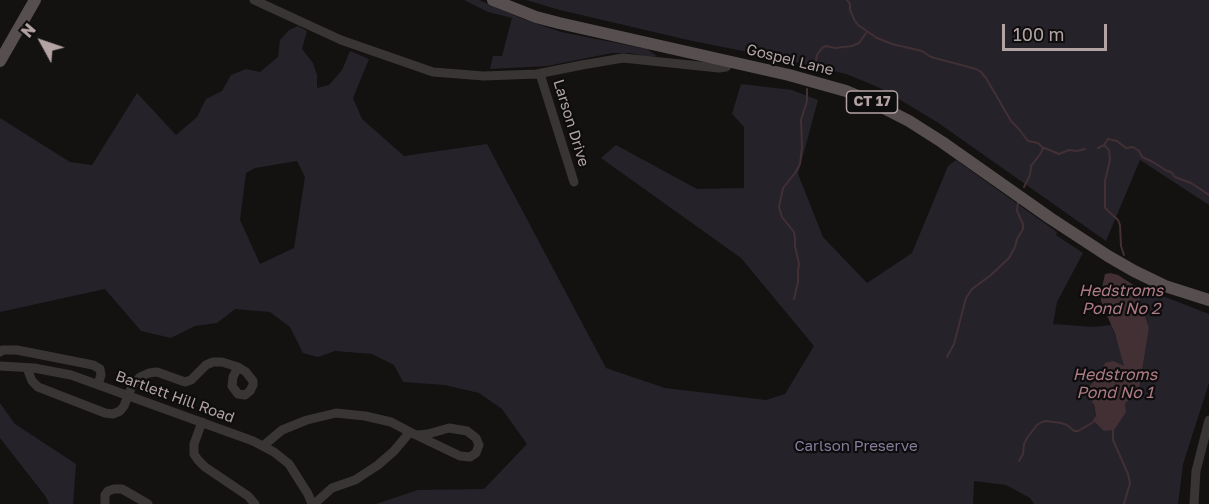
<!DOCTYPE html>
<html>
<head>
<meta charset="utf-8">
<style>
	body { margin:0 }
	#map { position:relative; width:1209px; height:504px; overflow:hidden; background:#131211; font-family:"Golos Text",sans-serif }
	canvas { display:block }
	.north { position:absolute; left:12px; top:12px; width:60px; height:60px; -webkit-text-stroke:4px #0e0d0d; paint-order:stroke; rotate:310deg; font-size:16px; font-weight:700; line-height:24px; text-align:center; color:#b3a3a3 }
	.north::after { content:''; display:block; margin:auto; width:21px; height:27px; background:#b3a3a3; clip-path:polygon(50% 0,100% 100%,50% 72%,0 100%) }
	.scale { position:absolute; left:1002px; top:24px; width:105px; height:27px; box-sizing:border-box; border:3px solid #b3a3a3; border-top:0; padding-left:8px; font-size:18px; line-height:21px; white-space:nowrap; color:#b3a3a3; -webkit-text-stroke:4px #0e0d0d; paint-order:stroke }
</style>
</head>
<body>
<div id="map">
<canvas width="1209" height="504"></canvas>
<div class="north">N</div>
<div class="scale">100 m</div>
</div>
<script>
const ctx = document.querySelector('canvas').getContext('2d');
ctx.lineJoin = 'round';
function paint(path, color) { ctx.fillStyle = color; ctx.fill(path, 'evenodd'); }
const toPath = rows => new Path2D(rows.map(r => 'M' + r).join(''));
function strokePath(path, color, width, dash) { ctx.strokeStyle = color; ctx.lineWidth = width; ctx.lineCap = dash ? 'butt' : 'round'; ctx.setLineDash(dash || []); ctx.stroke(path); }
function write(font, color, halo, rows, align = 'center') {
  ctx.font = font + ' "Golos Text",sans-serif'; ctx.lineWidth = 4.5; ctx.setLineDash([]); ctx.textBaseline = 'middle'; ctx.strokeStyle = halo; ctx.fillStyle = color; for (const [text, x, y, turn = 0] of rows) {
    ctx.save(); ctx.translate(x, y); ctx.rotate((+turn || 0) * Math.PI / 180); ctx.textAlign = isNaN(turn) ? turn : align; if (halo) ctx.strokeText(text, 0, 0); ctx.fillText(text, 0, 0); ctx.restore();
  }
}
const green = toPath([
	[464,0,479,0,523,19,561,32,647,49,657,56,650,57,629,53,612,53,547,66,490,69,493,56,502,56,512,18,488,12],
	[526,0,1209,0,1209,205,1140,160,1106,241,937,122,882,89,861,80,846,74,783,59,688,40,560,10],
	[298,26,307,31,302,49,313,63,317,75,317,88,329,85,342,70,350,51,369,59,353,98,362,119,404,156,487,144,606,368,665,388,766,400,785,394,814,346,741,258,601,158,616,145,697,189,744,188,744,127,732,114,741,84,792,90,818,100,798,174,823,237,867,283,912,253,948,166,956,160,1057,232,1056,235,1083,253,1057,302,1053,324,1094,327,1111,325,1121,351,1125,366,1105,363,1094,381,1089,387,1096,416,1124,403,1132,398,1139,390,1149,328,1137,291,1132,284,1209,314,1209,383,1183,464,1178,504,1034,504,1030,498,1006,485,974,481,973,504,376,504,418,490,484,489,527,444,502,409,479,393,445,385,403,382,394,365,372,354,335,351,318,357,303,353,290,327,270,312,235,309,217,323,195,326,171,338,141,331,105,289,0,312,0,118,70,162,92,165,137,93,176,135,197,117,206,99,222,91,231,75,246,69,260,72,278,57,280,40,289,30],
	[297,161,305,177,294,248,260,264,240,220,246,173,255,168],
	[0,403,15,424,76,464,73,504,49,504,46,497,0,438]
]);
const water = toPath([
	[1110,273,1118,275,1132,284,1137,291,1149,328,1139,390,1132,398,1125,403,1126,412,1114,430,1104,431,1093,420,1096,416,1094,405,1087,395,1089,387,1094,381,1105,363,1113,361,1124,366,1115,334,1101,301,1101,292,1105,274]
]);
const stream = toPath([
	[847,0,850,4,850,10,855,21,858,25,877,38,892,44,922,51,931,57,976,69,981,72,986,78,1011,121,1018,128,1028,141,1038,143,1042,147,1059,154,1069,150,1077,151,1085,149],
	[814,71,817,55,822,48,826,46,835,48,852,46,859,43,866,33],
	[1104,145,1109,150,1110,160,1105,181,1105,208,1118,220,1120,225,1121,246,1124,255],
	[1098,148,1104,145,1108,139,1117,141,1126,148,1133,147,1139,151,1142,157,1153,162,1167,171,1171,172,1175,177,1191,183,1209,195],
	[1024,187,1030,175,1031,166,1041,153,1043,148],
	[794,299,798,282,798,270,799,264,795,246,795,239,794,232,782,217,779,207,783,188,795,173,800,164,802,147,801,120,807,101,807,89],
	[947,357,954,344,966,298,972,289,991,275,1009,258,1015,247,1017,239,1023,229,1023,224,1017,211,1018,202],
	[1113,427,1113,440,1128,474,1130,483,1124,504],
	[1019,461,1023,454,1024,444,1027,438,1037,425,1042,422,1046,421,1061,423,1067,425,1074,431,1078,431,1097,420]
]);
const minor = toPath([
	[254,0,341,40,433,72,484,76,537,74,582,65,623,58,719,68,726,67,731,62],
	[540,74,574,182],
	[0,352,2,350,17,350,93,365,100,369,101,375,98,384],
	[0,366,34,368,71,375,253,441,274,452,289,464,308,494,312,504],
	[27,368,32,381,38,387,105,413,113,414,120,411,124,406,132,386,140,377,149,373,157,372,185,382,191,380,206,365,213,362,222,362,238,367,246,372,253,381,253,385,250,391,245,395,238,394,232,386,233,377,238,367],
	[202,422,194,444,194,454,198,460,205,467,248,496,255,504],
	[263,446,282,430,307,420,336,413,365,416,391,422,410,432,460,456,470,457,476,453,479,445,476,438,467,431,449,428,428,434,417,435],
	[105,504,105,495,108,491,114,489,122,489,148,504],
	[314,504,332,488,355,480,378,465,394,451,410,432],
	[1194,504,1196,471,1209,420]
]);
const major = toPath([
	[493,0,536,17,559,23,789,75,846,91,872,102,909,121,942,142,1050,218,1108,256,1134,271,1165,286,1209,300],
	[0,61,35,0]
]);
const shields = [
	[872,102,51]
];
const shieldNames = [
	["CT 17",872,102]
];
const streetNames = [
	["Gospel Lane",790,60,14],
	["Larson Drive",571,123,73],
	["Bartlett Hill Road",175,397,20]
];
const parkNames = [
	["Carlson Preserve",856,446]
];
const waterNames = [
	["Hedstroms",1121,291],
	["Pond No 2",1121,309],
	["Hedstroms",1115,375],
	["Pond No 1",1115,393]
];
paint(green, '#25222a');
paint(water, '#423035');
strokePath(stream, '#423035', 2);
strokePath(minor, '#3a3535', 9);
strokePath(major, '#574f4f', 12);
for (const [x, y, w] of shields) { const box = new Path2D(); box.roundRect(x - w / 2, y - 11, w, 22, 4.5); ctx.fillStyle = '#0e0d0d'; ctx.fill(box); strokePath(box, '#b3a3a3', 1.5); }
write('bold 14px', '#b3a3a3', null, shieldNames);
write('15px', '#b3a3a3', '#0e0d0d', streetNames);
write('15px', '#877b9e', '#0e0d0d', parkNames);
write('italic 16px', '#ae7b86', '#0e0d0d', waterNames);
</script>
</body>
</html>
